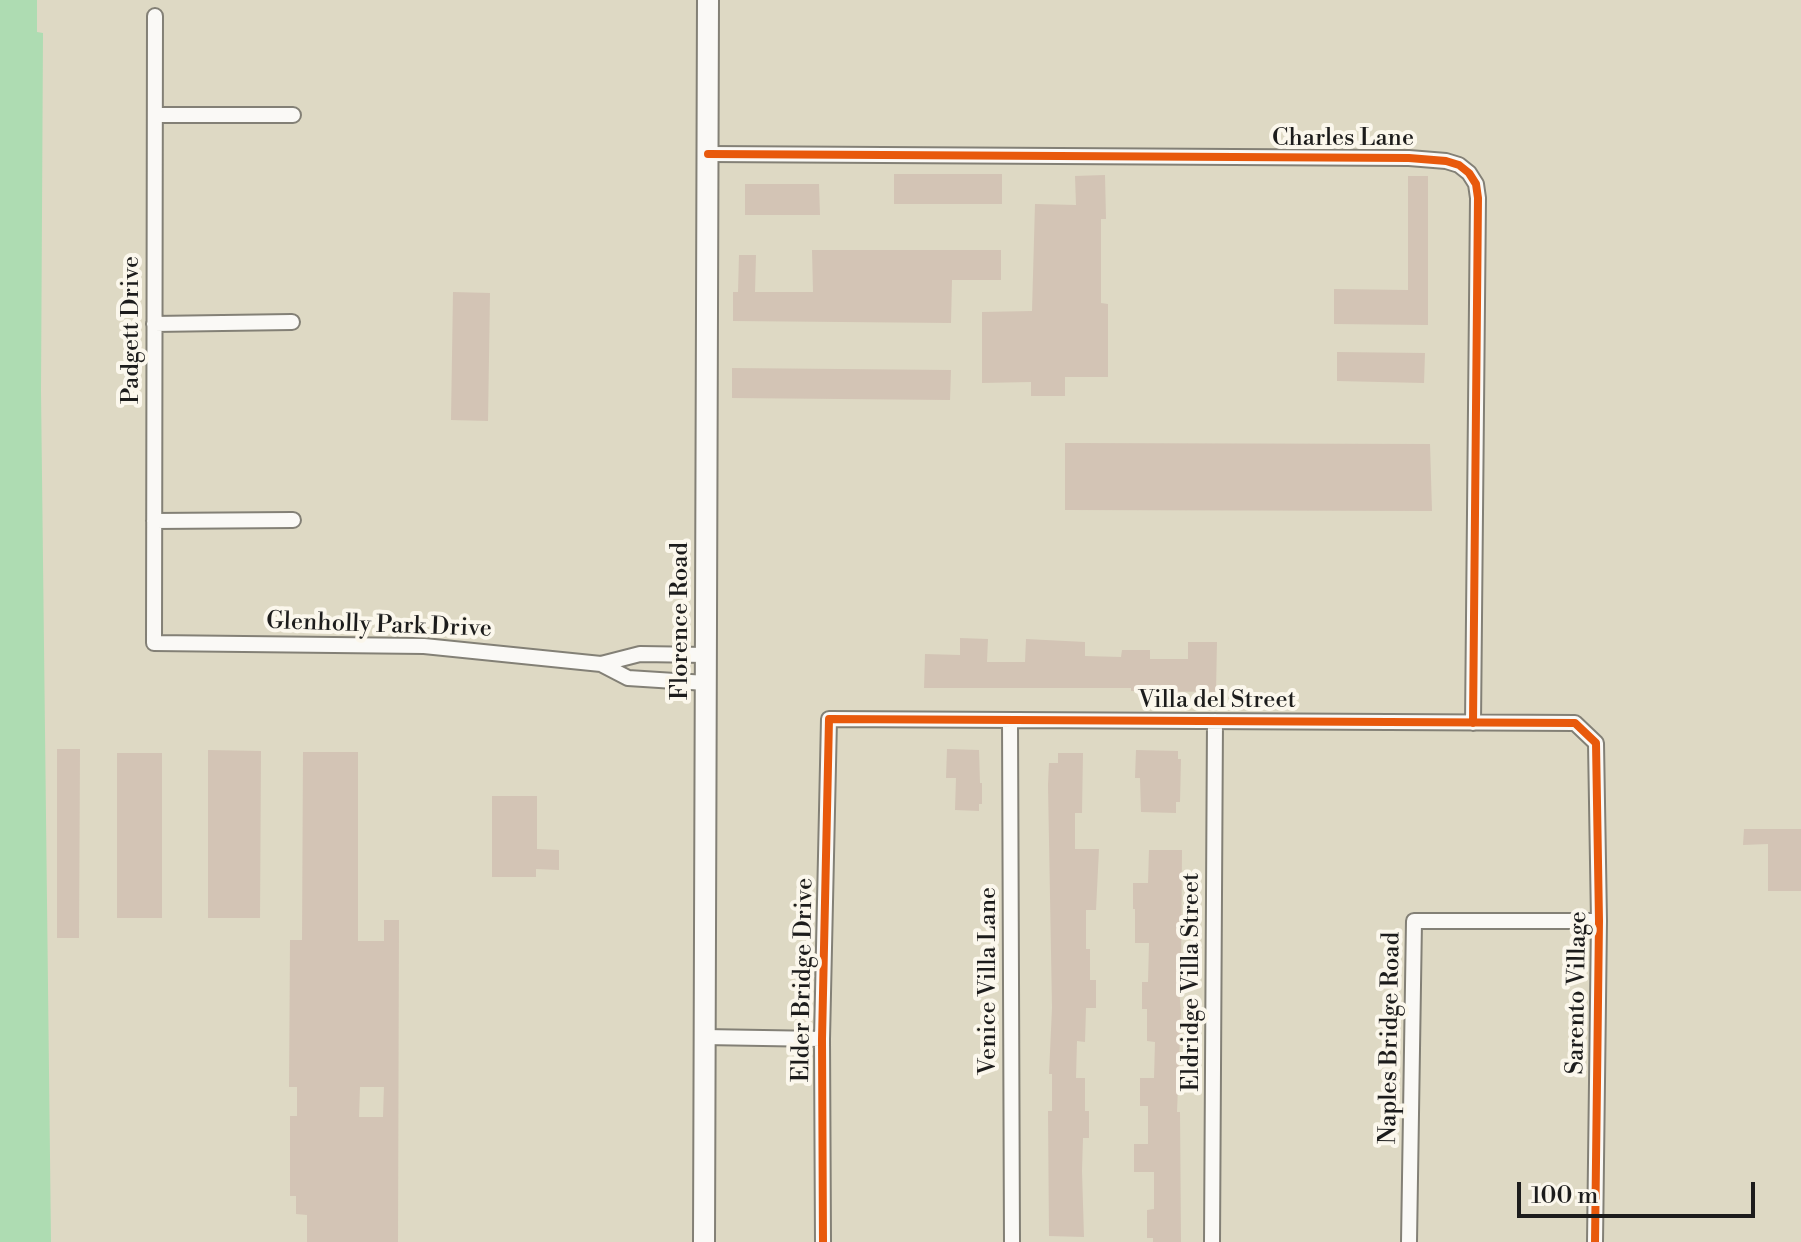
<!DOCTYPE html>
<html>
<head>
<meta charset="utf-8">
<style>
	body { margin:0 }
	#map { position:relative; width:1801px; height:1242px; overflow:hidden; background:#ded9c4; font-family:"Libre Bodoni",serif }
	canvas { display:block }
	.scale { position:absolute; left:1517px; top:1182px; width:238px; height:36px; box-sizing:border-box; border:4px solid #1c1c1c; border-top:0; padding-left:10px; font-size:24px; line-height:28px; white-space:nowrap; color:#1c1c1c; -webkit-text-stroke:6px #fbf7ec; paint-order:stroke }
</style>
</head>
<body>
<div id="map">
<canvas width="1801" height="1242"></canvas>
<div class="scale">100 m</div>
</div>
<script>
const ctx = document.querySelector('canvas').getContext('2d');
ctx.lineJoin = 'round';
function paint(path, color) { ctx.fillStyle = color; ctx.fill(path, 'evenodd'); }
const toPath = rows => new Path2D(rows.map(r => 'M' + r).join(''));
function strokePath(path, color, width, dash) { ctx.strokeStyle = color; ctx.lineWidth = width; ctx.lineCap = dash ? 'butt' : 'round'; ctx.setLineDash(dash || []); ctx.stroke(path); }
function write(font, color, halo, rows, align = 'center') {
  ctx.font = font + ' "Libre Bodoni",serif'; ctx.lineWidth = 8; ctx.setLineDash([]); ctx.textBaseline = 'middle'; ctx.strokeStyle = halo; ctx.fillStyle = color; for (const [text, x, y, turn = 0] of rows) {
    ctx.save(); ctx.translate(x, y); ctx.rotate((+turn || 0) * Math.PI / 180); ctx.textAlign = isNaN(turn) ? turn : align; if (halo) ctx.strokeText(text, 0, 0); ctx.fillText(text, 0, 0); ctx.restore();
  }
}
const green = toPath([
	[0,0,37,0,37,32,43,33,41,391,51,1242,0,1242]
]);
const building = toPath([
	[894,174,1002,174,1002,204,894,204],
	[1105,175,1106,219,1101,219,1101,303,1108,304,1108,377,1065,377,1065,396,1031,396,1031,382,982,383,982,312,1032,311,1035,204,1076,205,1075,176],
	[1408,176,1428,176,1428,325,1334,324,1334,289,1408,290],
	[745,184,819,184,820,215,745,215],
	[812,250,1001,250,1001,280,952,280,951,323,733,321,733,292,738,292,739,255,756,255,755,292,813,292],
	[453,292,490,293,488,421,451,420],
	[1337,352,1425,353,1424,383,1337,381],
	[732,368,951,370,950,400,732,398],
	[1065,443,1430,444,1432,511,1065,510],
	[960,638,988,639,987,662,1025,662,1026,639,1085,642,1085,656,1121,657,1122,650,1150,650,1150,659,1188,659,1188,642,1217,642,1216,692,1131,691,1131,688,924,688,925,654,960,655],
	[57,749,80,749,79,938,57,938],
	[947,749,979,750,980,783,982,783,982,804,979,804,979,811,955,810,956,778,946,778],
	[208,750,261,751,260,918,208,918],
	[1136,750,1178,751,1178,759,1181,759,1180,802,1176,802,1176,813,1141,812,1140,778,1135,778],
	[303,752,358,752,358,941,384,941,384,920,399,920,398,1242,307,1242,307,1215,296,1214,296,1196,290,1196,290,1116,297,1116,297,1087,289,1087,290,940,302,940],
	[360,1087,384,1087,383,1117,359,1117],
	[117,753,162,753,162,918,117,918],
	[1058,753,1083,753,1082,813,1075,813,1075,849,1099,849,1096,910,1086,910,1086,949,1090,949,1090,980,1096,980,1096,1008,1086,1008,1085,1042,1077,1041,1076,1078,1085,1078,1085,1111,1089,1111,1089,1138,1083,1138,1082,1171,1084,1237,1049,1236,1048,1111,1052,1111,1052,1074,1049,1074,1052,1008,1048,785,1049,763,1058,763],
	[492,796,537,796,537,849,559,850,559,870,536,869,536,877,492,877],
	[1744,829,1801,829,1801,891,1768,891,1768,844,1743,845],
	[1149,850,1182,850,1181,976,1178,976,1181,1013,1177,1112,1180,1112,1181,1242,1153,1242,1153,1238,1147,1238,1147,1210,1154,1209,1154,1172,1134,1172,1134,1144,1148,1144,1148,1106,1140,1106,1140,1078,1154,1078,1155,1042,1147,1041,1147,1009,1142,1009,1142,982,1148,982,1149,943,1135,943,1135,909,1133,909,1133,883,1148,883]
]);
const street = toPath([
	[155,16,154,643,424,646,601,664,640,654,706,655],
	[155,115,293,115],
	[708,154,1409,158,1446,161,1459,165,1469,173,1476,184,1478,198,1473,723],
	[154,324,292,322],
	[154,521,293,520],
	[601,664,628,678,706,683],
	[1010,720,1012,1242],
	[704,1037,822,1039],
	[823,1242,822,1039,829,719,1575,723,1596,743,1599,921,1595,1242],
	[1212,1242,1215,721],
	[1409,1242,1414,921,1599,921]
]);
const secondary = toPath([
	[704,1242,708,0]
]);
const cycleway = toPath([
	[708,154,1409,158,1446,161,1459,165,1469,173,1476,184,1478,198,1473,723],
	[823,1242,822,1039,829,719,1575,723,1596,743,1599,921,1595,1242]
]);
const streetNames = [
	["Charles Lane",1343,139],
	["Padgett Drive",132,330,-90],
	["Florence Road",681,621,-90],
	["Glenholly Park Drive",379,626,2],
	["Villa del Street",1217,701],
	["Elder Bridge Drive",804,980,-89],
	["Venice Villa Lane",989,981,-90],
	["Eldridge Villa Street",1192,982,-90],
	["Sarento Village",1578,993,-89],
	["Naples Bridge Road",1391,1038,-89]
];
paint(green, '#aedcb2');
paint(building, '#d3c4b5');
strokePath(street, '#838076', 18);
strokePath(secondary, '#838076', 24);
strokePath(street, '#faf9f6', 14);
strokePath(secondary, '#faf9f6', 20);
strokePath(cycleway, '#e8590c', 8);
write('24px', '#1c1c1c', '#fbf7ec', streetNames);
</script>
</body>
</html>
